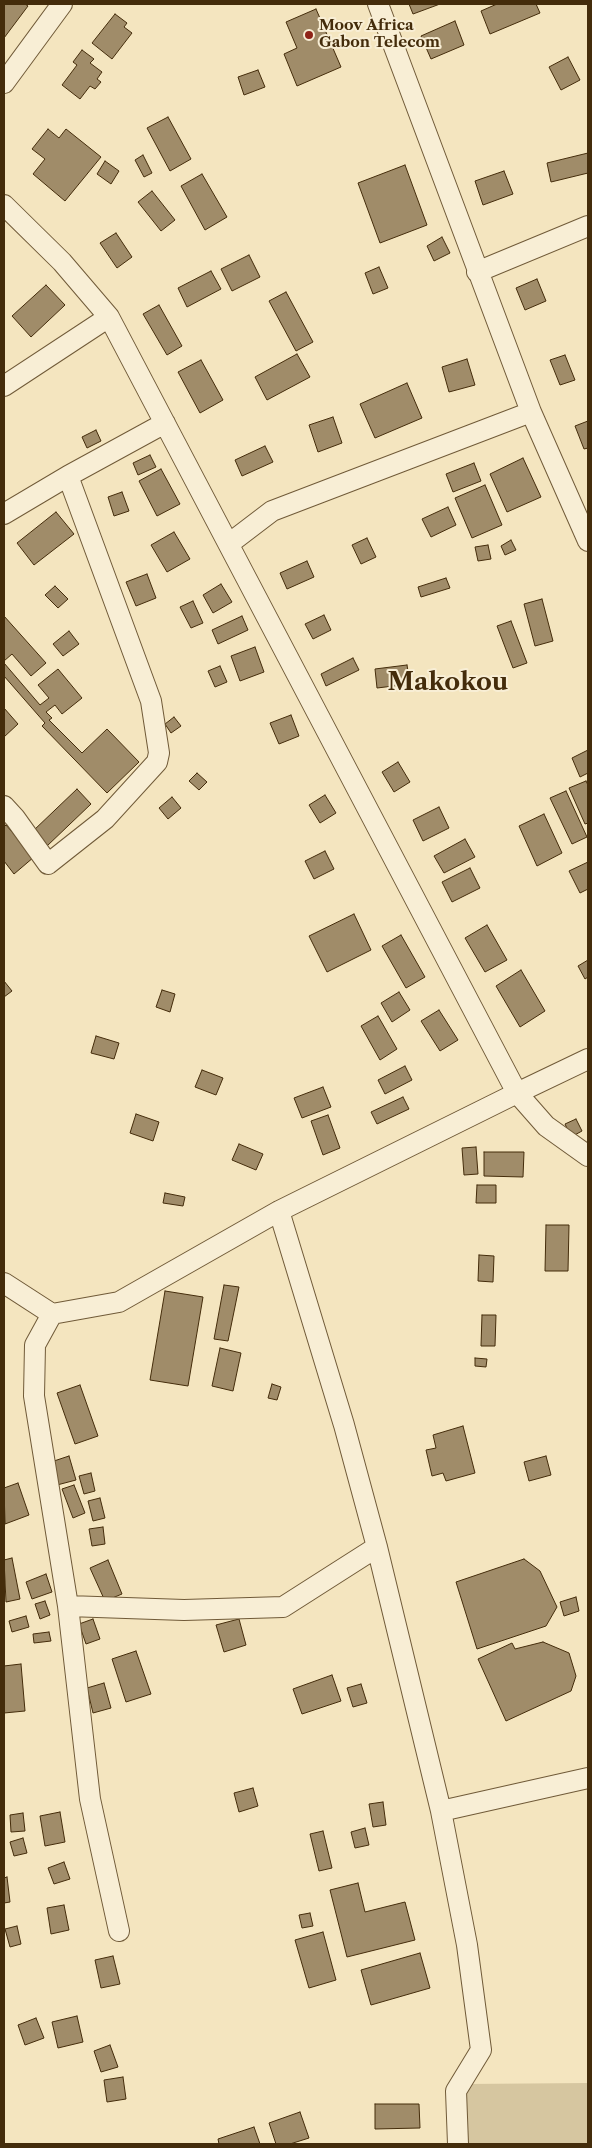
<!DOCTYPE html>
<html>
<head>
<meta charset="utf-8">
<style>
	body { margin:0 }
	#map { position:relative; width:592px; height:2148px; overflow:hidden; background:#f4e5bf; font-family:"Libre Caslon Text",serif }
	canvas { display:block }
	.frame { position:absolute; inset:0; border:5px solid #442c0b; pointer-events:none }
</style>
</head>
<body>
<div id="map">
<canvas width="592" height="2148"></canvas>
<div class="frame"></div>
</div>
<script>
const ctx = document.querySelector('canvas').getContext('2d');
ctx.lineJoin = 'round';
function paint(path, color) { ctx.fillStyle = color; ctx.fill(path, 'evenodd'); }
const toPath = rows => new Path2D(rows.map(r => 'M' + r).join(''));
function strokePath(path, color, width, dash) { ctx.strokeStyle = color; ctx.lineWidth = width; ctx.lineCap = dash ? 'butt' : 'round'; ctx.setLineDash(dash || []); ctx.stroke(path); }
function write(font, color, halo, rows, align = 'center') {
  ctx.font = font + ' "Libre Caslon Text",serif'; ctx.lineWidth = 4; ctx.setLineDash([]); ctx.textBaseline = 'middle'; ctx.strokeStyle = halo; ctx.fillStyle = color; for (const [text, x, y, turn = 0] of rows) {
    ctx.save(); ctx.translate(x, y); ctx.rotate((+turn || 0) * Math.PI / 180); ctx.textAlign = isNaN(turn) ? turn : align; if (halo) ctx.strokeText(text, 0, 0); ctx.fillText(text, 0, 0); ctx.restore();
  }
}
const green = toPath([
	[588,2083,588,2144,468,2144,466,2084]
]);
const building = toPath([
	[4,4,25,4,28,6,4,38,4,4],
	[409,4,440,4,413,14,409,4],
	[497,4,536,4,540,13,490,34,481,11,497,4],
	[316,9,341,67,297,86,284,54,297,48,286,22,316,9],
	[115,14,127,23,124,27,132,33,112,59,92,43,115,14],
	[455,21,464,45,431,59,421,36,455,21],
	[82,50,94,59,90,63,102,72,97,79,101,82,95,89,90,86,80,99,62,85,77,65,73,62,82,50],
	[568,57,580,80,561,90,549,67,568,57],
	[258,70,265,87,244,95,238,77,258,70],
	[168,117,191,159,170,171,147,128,168,117],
	[48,129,59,138,66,129,101,157,65,201,33,174,45,159,32,149,48,129],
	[588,153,588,173,551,182,547,163,588,153],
	[143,155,152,173,144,177,135,160,143,155],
	[105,161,119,171,111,184,97,174,105,161],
	[405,165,427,225,380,243,358,183,405,165],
	[504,171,513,194,483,205,475,181,504,171],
	[202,174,227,217,205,230,181,186,202,174],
	[152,191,175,220,161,231,138,202,152,191],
	[116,233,132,257,117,268,100,243,116,233],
	[442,237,450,253,434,261,427,246,442,237],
	[249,255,260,277,232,291,221,269,249,255],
	[379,267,388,288,373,294,365,273,379,267],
	[211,271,221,289,187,307,178,288,211,271],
	[537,279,546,301,525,310,516,288,537,279],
	[46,285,65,305,31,337,12,316,46,285],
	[286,292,313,342,296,351,269,301,286,292],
	[159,305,182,346,167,355,143,314,159,305],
	[297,354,310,377,267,400,255,377,297,354],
	[565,355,575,380,560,385,550,360,565,355],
	[467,359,475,385,449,392,442,367,467,359],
	[201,360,223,400,200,413,178,372,201,360],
	[407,383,422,418,375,438,360,404,407,383],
	[333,417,342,443,318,452,309,425,333,417],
	[588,421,588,448,584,449,575,426,588,421],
	[96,430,101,441,87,448,82,437,96,430],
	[265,446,273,462,242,476,235,460,265,446],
	[150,455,156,467,138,475,133,463,150,455],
	[523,458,541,497,507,512,490,474,523,458],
	[474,463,481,481,453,492,446,474,474,463],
	[161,469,180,504,157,516,139,481,161,469],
	[485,485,502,525,472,538,455,498,485,485],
	[122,492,129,511,114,516,108,497,122,492],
	[448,507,456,525,431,537,422,519,448,507],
	[56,512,74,534,34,565,17,543,56,512],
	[174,532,190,559,167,572,151,545,174,532],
	[367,538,376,557,361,564,352,545,367,538],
	[511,540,516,550,505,555,501,546,511,540],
	[488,545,491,559,478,561,475,547,488,545],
	[307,561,314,577,287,589,280,573,307,561],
	[147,574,156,598,136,606,126,582,147,574],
	[446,578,450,588,421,597,418,587,446,578],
	[221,584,232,602,213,613,203,595,221,584],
	[55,586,68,599,58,608,45,595,55,586],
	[542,599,553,641,535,646,524,604,542,599],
	[193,601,203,623,191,628,180,607,193,601],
	[324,615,331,630,313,639,305,624,324,615],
	[4,616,46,663,31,676,12,654,4,661,4,616],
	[242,616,248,630,218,644,212,630,242,616],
	[511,621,527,663,513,668,497,626,511,621],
	[69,631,79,644,63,656,53,644,69,631],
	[255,647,264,672,240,681,231,656,255,647],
	[353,658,359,670,326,686,321,674,353,658],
	[4,663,40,705,49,698,38,685,58,669,82,698,62,714,55,705,46,712,52,718,49,720,82,753,107,729,139,762,107,793,42,726,45,723,4,676,4,663],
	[407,665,410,684,377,688,375,669,407,665],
	[220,666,227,682,215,687,208,671,220,666],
	[4,708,18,724,4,737,4,708],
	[291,715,299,736,279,744,270,723,291,715],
	[174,717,181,726,171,733,165,724,174,717],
	[588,750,588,773,580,777,572,758,588,750],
	[398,762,410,782,394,792,382,772,398,762],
	[197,773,207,782,199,790,189,781,197,773],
	[586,781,588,785,588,823,585,824,569,788,586,781],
	[77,789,91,804,47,846,33,831,77,789],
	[566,791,587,837,572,844,550,798,566,791],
	[325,795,336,813,320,823,309,805,325,795],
	[172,797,181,808,168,819,159,808,172,797],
	[439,807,449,828,423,841,413,820,439,807],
	[544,814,562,853,537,866,519,826,544,814],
	[6,825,34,857,14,874,4,861,4,827,6,825],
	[465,839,475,857,444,873,434,856,465,839],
	[325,851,334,869,314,879,305,861,325,851],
	[588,862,588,889,580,893,569,871,588,862],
	[470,868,480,888,452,902,442,882,470,868],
	[354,914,371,950,327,972,309,936,354,914],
	[487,925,507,960,485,972,465,938,487,925],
	[401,935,425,977,406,988,382,946,401,935],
	[588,960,588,977,585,979,578,966,588,960],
	[521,970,545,1011,520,1027,496,986,521,970],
	[4,981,12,991,4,997,4,981],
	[162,990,175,994,170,1012,156,1007,162,990],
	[399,992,410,1010,392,1022,381,1003,399,992],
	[439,1010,458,1040,440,1051,421,1021,439,1010],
	[378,1016,397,1049,380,1060,361,1026,378,1016],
	[96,1036,119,1043,114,1059,91,1053,96,1036],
	[405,1066,412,1080,385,1094,378,1080,405,1066],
	[202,1070,223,1078,216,1095,195,1087,202,1070],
	[323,1087,331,1107,302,1118,294,1098,323,1087],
	[403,1097,409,1109,377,1124,371,1112,403,1097],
	[136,1114,159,1122,153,1141,130,1133,136,1114],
	[328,1115,340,1148,323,1155,311,1121,328,1115],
	[576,1119,582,1131,571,1137,565,1124,576,1119],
	[239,1144,263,1154,256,1170,232,1160,239,1144],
	[476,1147,478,1174,464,1175,462,1148,476,1147],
	[484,1152,524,1152,523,1177,484,1176,484,1152],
	[477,1185,496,1185,496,1203,476,1203,477,1185],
	[165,1193,185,1197,183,1206,163,1203,165,1193],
	[546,1225,569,1225,568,1271,545,1271,546,1225],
	[479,1255,494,1256,493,1282,478,1281,479,1255],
	[224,1285,239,1287,228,1341,214,1339,224,1285],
	[165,1291,203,1297,188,1386,150,1380,165,1291],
	[482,1315,496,1315,495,1346,481,1346,482,1315],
	[220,1348,241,1353,233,1391,212,1386,220,1348],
	[475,1358,487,1359,486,1367,475,1366,475,1358],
	[272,1384,281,1387,277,1400,268,1398,272,1384],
	[80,1385,98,1436,75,1444,57,1393,80,1385],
	[463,1426,475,1473,446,1481,443,1473,432,1476,426,1450,436,1448,433,1435,463,1426],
	[69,1456,76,1480,57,1485,51,1462,69,1456],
	[546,1456,551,1475,529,1481,524,1462,546,1456],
	[91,1473,95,1491,84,1494,79,1476,91,1473],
	[18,1483,29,1515,5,1524,4,1488,18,1483],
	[74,1485,85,1513,73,1518,62,1489,74,1485],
	[100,1498,105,1518,93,1521,88,1501,100,1498],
	[103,1527,105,1544,92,1546,89,1529,103,1527],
	[12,1558,20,1599,6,1602,4,1560,12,1558],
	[524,1559,540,1571,557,1607,546,1626,477,1649,456,1582,524,1559],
	[108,1560,122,1594,105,1601,90,1568,108,1560],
	[46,1574,52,1592,32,1599,26,1582,46,1574],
	[576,1597,579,1611,564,1616,560,1602,576,1597],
	[45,1601,50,1615,40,1619,35,1604,45,1601],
	[26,1616,29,1627,12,1632,9,1621,26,1616],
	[93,1619,100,1639,86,1644,79,1624,93,1619],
	[239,1619,246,1645,224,1652,216,1625,239,1619],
	[49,1632,51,1641,34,1643,33,1634,49,1632],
	[543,1642,569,1653,576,1676,571,1691,506,1721,478,1659,512,1643,515,1649,543,1642],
	[136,1651,151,1694,126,1702,112,1659,136,1651],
	[21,1664,25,1711,4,1713,4,1666,21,1664],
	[332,1675,341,1701,302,1714,293,1689,332,1675],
	[104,1683,111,1708,93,1713,87,1688,104,1683],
	[361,1684,367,1703,353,1707,347,1688,361,1684],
	[253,1788,258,1806,239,1812,234,1793,253,1788],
	[383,1802,386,1825,373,1827,369,1804,383,1802],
	[60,1812,65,1842,45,1846,40,1816,60,1812],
	[23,1813,25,1831,11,1832,10,1815,23,1813],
	[365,1828,369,1845,355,1848,351,1832,365,1828],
	[323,1831,332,1868,319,1871,310,1834,323,1831],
	[23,1838,27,1853,14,1856,10,1842,23,1838],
	[64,1862,70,1879,54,1884,48,1868,64,1862],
	[7,1877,10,1902,4,1903,4,1878,7,1877],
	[358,1883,365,1912,405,1902,415,1940,347,1957,330,1890,358,1883],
	[64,1905,69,1930,51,1934,47,1908,64,1905],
	[310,1913,313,1926,302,1928,299,1915,310,1913],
	[17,1926,21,1944,10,1947,5,1929,17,1926],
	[323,1932,336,1980,309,1988,295,1940,323,1932],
	[420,1953,430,1988,371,2005,361,1970,420,1953],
	[113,1956,120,1984,101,1988,95,1960,113,1956],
	[77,2016,83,2042,58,2048,52,2022,77,2016],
	[36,2018,44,2038,25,2045,18,2025,36,2018],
	[110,2045,118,2067,101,2072,94,2051,110,2045],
	[123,2077,126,2099,107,2102,104,2080,123,2077],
	[375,2104,419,2104,420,2128,375,2129,375,2104],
	[300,2112,309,2138,290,2144,276,2144,269,2123,300,2112],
	[254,2127,260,2144,219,2144,218,2139,254,2127]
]);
const minor = toPath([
	[378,4,531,412,588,541],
	[4,83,62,4],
	[4,205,62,262,109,317,517,1093,588,1059],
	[477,272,588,226],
	[4,386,109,317],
	[4,514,68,476,165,423],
	[230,543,272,511,531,412],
	[4,806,15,818,48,864,105,819,157,762,159,753,151,701,68,476],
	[279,1211,344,1425,377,1547,441,1811,467,1945,481,2050,456,2091,458,2144],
	[4,1283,52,1314,119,1302,279,1211,517,1093,546,1126,588,1156],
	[52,1314,35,1345,34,1396,68,1606,90,1799,119,1931],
	[68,1606,184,1610,283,1607,377,1547],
	[441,1811,588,1778]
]);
const markers = [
	[309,35,5,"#8f2418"]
];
const poiNames = [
	["Moov Africa",319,26],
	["Gabon Telecom",319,43]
];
const townNames = [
	["Makokou",448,683]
];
paint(green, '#d6c6a0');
paint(building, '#a08c69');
strokePath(building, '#442c0b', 1);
strokePath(minor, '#705a38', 22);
strokePath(minor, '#f8eed5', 20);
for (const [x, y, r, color] of markers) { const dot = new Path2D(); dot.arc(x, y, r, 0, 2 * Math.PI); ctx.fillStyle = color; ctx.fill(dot); strokePath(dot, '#f8eed5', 2); }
write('bold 15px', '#442c0b', '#f8eed5', poiNames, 'left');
write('bold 25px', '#442c0b', '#f8eed5', townNames);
</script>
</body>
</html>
